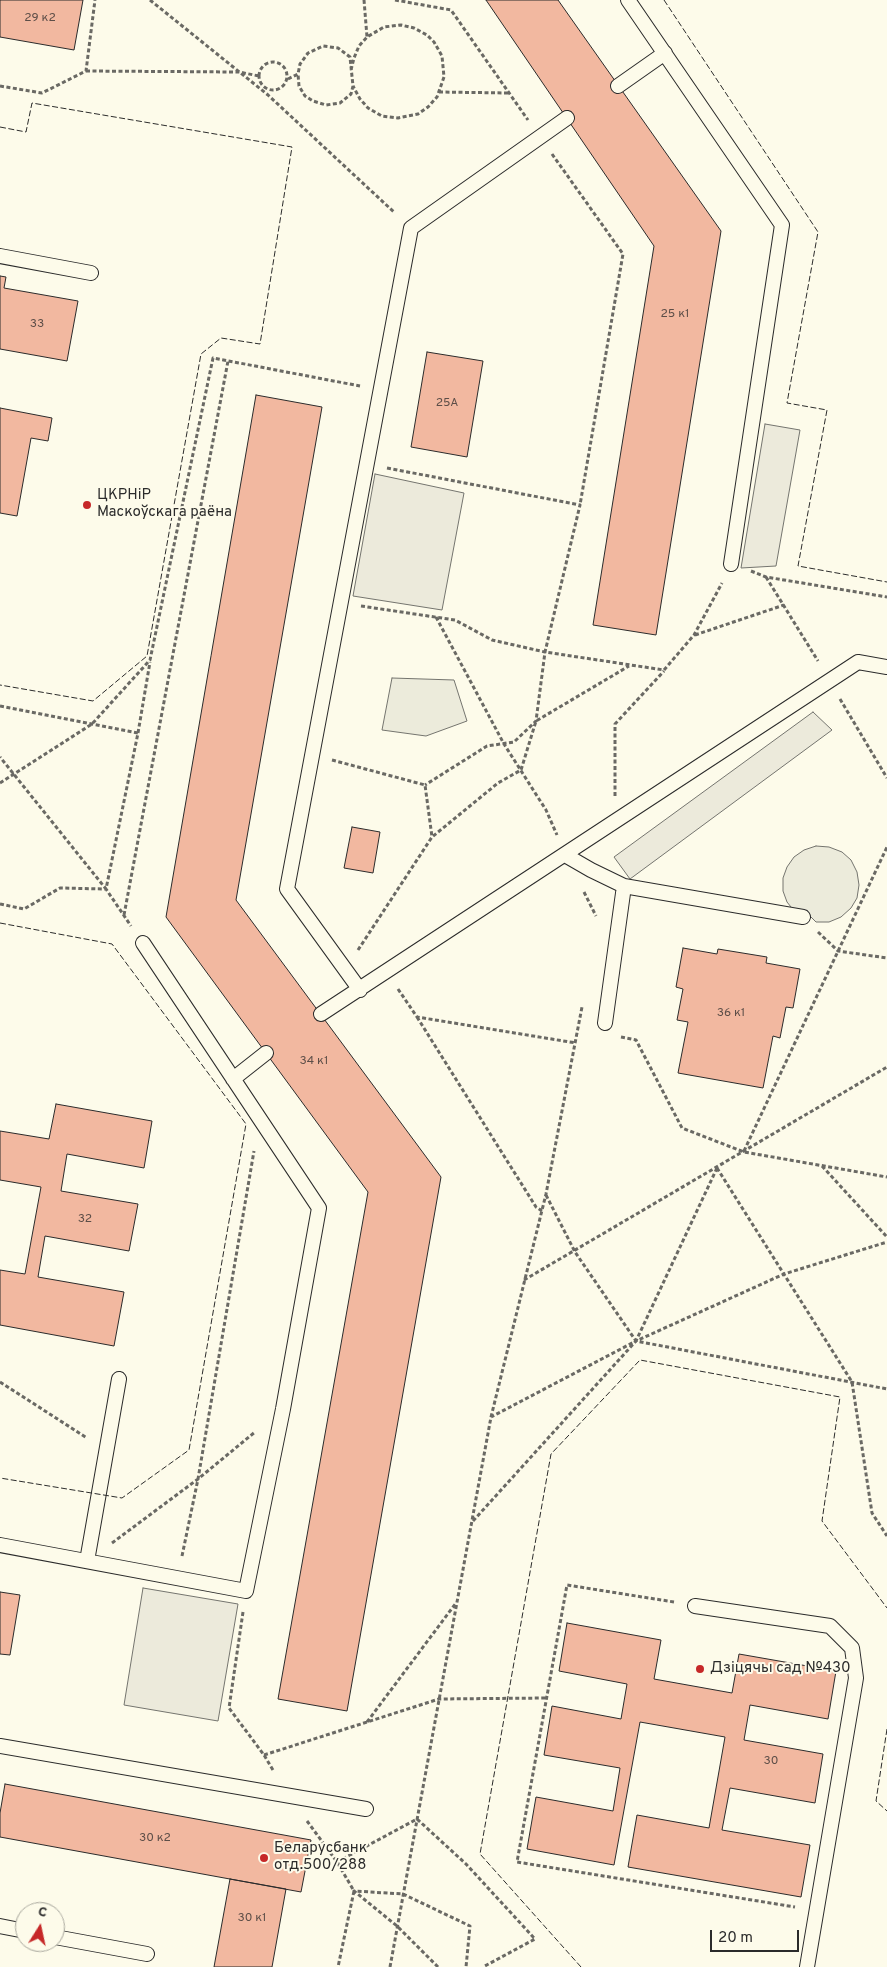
<!DOCTYPE html>
<html>
<head>
<meta charset="utf-8">
<style>
	body { margin:0 }
	#map { position:relative; width:887px; height:1967px; overflow:hidden; background:#fdfbea; font-family:Overpass,sans-serif }
	canvas { display:block }
	.north { position:absolute; left:15px; top:1902px; width:50px; height:50px; box-sizing:border-box; background:#fdfbea; border:1px solid #a9a89e; border-radius:50%; rotate:10deg; font-size:14px; font-weight:700; line-height:20px; text-align:center; color:#2b2b2b }
	.north::after { content:''; display:block; margin:auto; width:18px; height:22px; background:#c62828; clip-path:polygon(50% 0,100% 100%,50% 72%,0 100%) }
	.scale { position:absolute; left:710px; top:1930px; width:89px; height:22px; box-sizing:border-box; border:2px solid #2b2b2b; border-top:0; padding-left:6px; font-size:15px; line-height:18px; white-space:nowrap; color:#2b2b2b; -webkit-text-stroke:4px #fdfbea; paint-order:stroke }
</style>
</head>
<body>
<div id="map">
<canvas width="887" height="1967"></canvas>
<div class="north">С</div>
<div class="scale">20 m</div>
</div>
<script>
const ctx = document.querySelector('canvas').getContext('2d');
ctx.lineJoin = 'round';
function paint(path, color) { ctx.fillStyle = color; ctx.fill(path, 'evenodd'); }
const toPath = rows => new Path2D(rows.map(r => 'M' + r).join(''));
function strokePath(path, color, width, dash) { ctx.strokeStyle = color; ctx.lineWidth = width; ctx.lineCap = dash ? 'butt' : 'round'; ctx.setLineDash(dash || []); ctx.stroke(path); }
function write(font, color, halo, rows, align = 'center') {
  ctx.font = font + ' Overpass,sans-serif'; ctx.lineWidth = 4; ctx.setLineDash([]); ctx.textBaseline = 'middle'; ctx.strokeStyle = halo; ctx.fillStyle = color; for (const [text, x, y, turn = 0] of rows) {
    ctx.save(); ctx.translate(x, y); ctx.rotate((+turn || 0) * Math.PI / 180); ctx.textAlign = isNaN(turn) ? turn : align; if (halo) ctx.strokeText(text, 0, 0); ctx.fillText(text, 0, 0); ctx.restore();
  }
}
const green = toPath([
	[392,678,454,680,467,721,426,736,382,730,392,678],
	[816,846,829,847,842,852,851,860,857,872,859,885,857,898,851,908,841,917,829,922,816,922,809,915,795,912,787,902,783,891,783,878,787,867,794,857,804,850,816,846]
]);
const parking = toPath([
	[765,424,800,430,776,566,741,568,765,424],
	[375,474,464,493,442,610,353,596,375,474],
	[813,712,832,730,630,879,614,857,813,712],
	[143,1588,238,1604,218,1721,124,1705,143,1588]
]);
const building = toPath([
	[0,0,83,0,74,50,0,37,0,0],
	[486,0,558,0,721,231,656,635,593,625,654,246,486,0],
	[0,276,6,277,4,288,78,301,67,361,0,349,0,276],
	[427,352,483,361,467,457,411,447,427,352],
	[256,395,322,407,236,900,441,1177,347,1711,278,1699,368,1192,166,917,256,395],
	[0,408,52,418,48,441,31,438,17,516,0,513,0,408],
	[352,827,380,832,373,873,344,868,352,827],
	[683,948,717,954,718,949,767,957,766,963,800,969,793,1008,786,1007,780,1038,773,1036,763,1088,678,1073,688,1022,677,1020,683,989,676,987,683,948],
	[56,1104,152,1121,144,1168,67,1154,61,1191,138,1204,129,1251,45,1236,38,1277,124,1292,114,1346,0,1325,0,1270,25,1274,41,1187,0,1180,0,1131,49,1139,56,1104],
	[0,1592,20,1595,10,1655,0,1654,0,1592],
	[567,1623,661,1640,654,1679,732,1693,739,1654,836,1671,828,1719,750,1705,744,1740,823,1754,815,1803,730,1788,722,1830,810,1845,801,1897,628,1867,637,1815,709,1828,725,1737,640,1722,614,1865,527,1849,536,1797,613,1811,620,1768,544,1755,552,1706,621,1719,627,1684,559,1671,567,1623],
	[5,1784,311,1840,301,1892,0,1837,0,1813,5,1784],
	[230,1879,286,1889,272,1967,214,1967,230,1879]
]);
const path = toPath([
	[150,0,268,95,395,213],
	[364,0,367,37],
	[395,0,451,10,528,120],
	'259 76a14 14 0 1 1 28 0a14 14 0 1 1-28 0Z',
	[351,70,354,58,359,46,367,37,384,27,401,25,414,28,427,35,434,42,442,56,444,77,437,97,428,107,418,114,398,118,382,116,368,108,360,99,353,86],
	[86,71,239,72,259,76],
	[288,79,298,74,300,64,308,53,323,46,338,48,350,57,353,86,351,94,340,103,326,105,313,101,305,96,299,86,298,74],
	[0,86,42,93,86,71,95,0],
	[439,92,508,93],
	[552,154,623,254,580,505],
	[387,468,580,505,545,652,664,670,694,635,722,583],
	[751,571,766,577,887,597],
	[766,577,818,661],
	[361,606,455,620,492,640,545,652,536,721,514,742,487,746,425,785],
	[436,617,504,744,546,810,557,835],
	[695,635,784,605],
	[840,699,887,778],
	[0,706,138,733,106,889,0,757],
	[138,733,150,662],
	[332,760,425,785,432,837],
	[0,783,92,724,150,660,213,358,360,386],
	[615,796,615,724,664,671],
	[584,892,596,916],
	[0,904,24,909,60,888,106,889,131,926],
	[124,915,228,361],
	[818,932,838,951,887,958],
	[358,950,432,837,498,783,521,770,536,721,629,666],
	[398,989,417,1017,576,1043],
	[417,1017,536,1207,542,1211],
	[621,1037,636,1040,682,1128,744,1152,887,1177],
	[744,1151,887,847],
	[822,1166,887,1237],
	[717,1168,636,1341,784,1274,887,1242],
	[717,1168,852,1382,872,1513,887,1536],
	[546,1195,575,1252,636,1341,887,1389],
	[524,1280,887,1067],
	[0,1382,87,1438],
	[473,1521,636,1341,491,1417],
	[112,1543,198,1479,255,1432],
	[182,1556,198,1479,254,1151],
	[674,1602,567,1585,517,1862,795,1907],
	[243,1612,229,1708,264,1755,273,1770],
	[367,1722,456,1603],
	[264,1755,439,1699,546,1698],
	[307,1821,337,1862,354,1891,338,1967],
	[337,1862,417,1819,466,1864,535,1939,483,1967],
	[390,1967,491,1417,546,1194,582,1007],
	[438,1967,397,1926,354,1891,403,1894,470,1926,466,1967]
]);
const lane = toPath([
	[628,0,782,225,731,564],
	[618,86,665,53],
	[0,256,91,273],
	[565,855,591,870,624,886,803,917],
	[360,990,287,889,411,228,567,118],
	[321,1014,858,662,887,667],
	[605,1023,624,886],
	[233,1079,266,1053],
	[0,1545,246,1591,283,1409,319,1208,143,943],
	[87,1561,119,1379],
	[695,1606,830,1626,852,1648,856,1678,807,1967],
	[0,1746,366,1809],
	[0,1926,25,1931],
	[55,1937,147,1954]
]);
const fence = toPath([
	[664,0,818,232,787,403,827,410,798,566,887,582],
	[0,127,26,132,32,103,292,147,260,344,221,338,201,354,147,656,93,701,0,685],
	[0,923,112,944,246,1124,189,1450,122,1498,0,1478],
	[887,1729,876,1801,887,1811],
	[581,1967,480,1854,551,1454,640,1360,840,1397,822,1521,887,1608]
]);
const markers = [
	[87,505,5,"#c62828"],
	[700,1669,5,"#c62828"],
	[264,1858,5,"#c62828"]
];
const numberNames = [
	["29 к2",40,19],
	["25 к1",675,315],
	["33",37,325],
	["25А",447,404],
	["36 к1",731,1014],
	["34 к1",314,1062],
	["32",85,1220],
	["30",771,1762],
	["30 к2",155,1839],
	["30 к1",252,1919]
];
const poiNames = [
	["ЦКРНіР",97,496],
	["Маскоўскага раёна",97,513],
	["Дзіцячы сад №430",710,1669],
	["Беларусбанк",274,1849],
	["отд.500/288",274,1866]
];
paint(green, '#ecebdb');
strokePath(green, '#74746e', 1);
paint(parking, '#eceadb');
strokePath(parking, '#74746e', 1);
paint(building, '#f2b8a0');
strokePath(building, '#2b2b2b', 1);
strokePath(lane, '#2b2b2b', 16);
strokePath(path, '#6a6964', 3, [4, 2.5]);
strokePath(lane, '#fdfbea', 14);
strokePath(fence, '#2b2b2b', 1, [6, 2.5]);
for (const [x, y, r, color] of markers) { const dot = new Path2D(); dot.arc(x, y, r, 0, 2 * Math.PI); ctx.fillStyle = color; ctx.fill(dot); strokePath(dot, '#fdfbea', 2); }
write('12px', '#5d4e48', null, numberNames);
write('15px', '#2b2b2b', '#fdfbea', poiNames, 'left');
</script>
</body>
</html>
